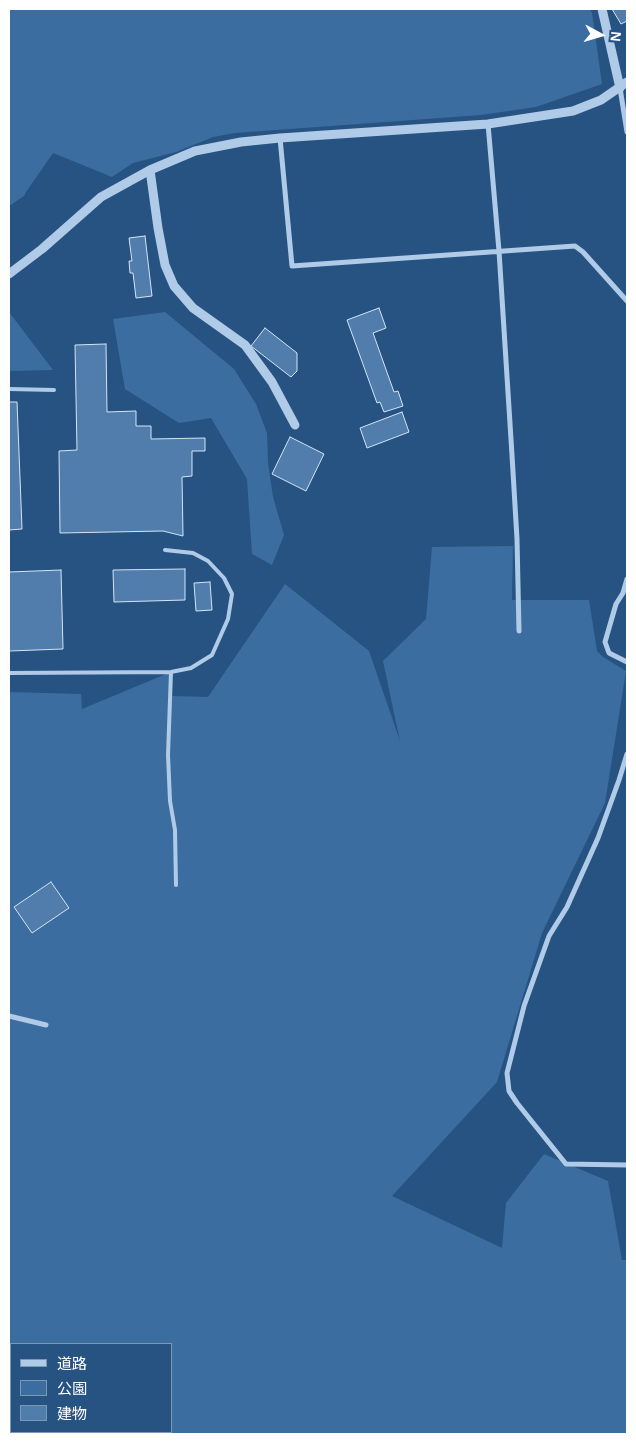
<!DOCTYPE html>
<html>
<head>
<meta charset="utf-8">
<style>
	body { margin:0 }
	#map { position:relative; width:636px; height:1443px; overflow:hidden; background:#275383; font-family:Helvetica,"Noto Sans JP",sans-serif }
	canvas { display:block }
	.frame { position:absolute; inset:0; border:10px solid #fff; pointer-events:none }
	.legend { position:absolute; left:10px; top:1343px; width:162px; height:90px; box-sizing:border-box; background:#275383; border:1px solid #7d98b5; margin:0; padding:6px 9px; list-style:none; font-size:15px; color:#fff }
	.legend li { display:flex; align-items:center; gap:10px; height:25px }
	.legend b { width:25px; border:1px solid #7d98b5 }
	.north { position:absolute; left:576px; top:10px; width:50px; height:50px; -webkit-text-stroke:4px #275383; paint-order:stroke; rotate:96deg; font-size:14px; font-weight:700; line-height:20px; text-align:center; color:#fff }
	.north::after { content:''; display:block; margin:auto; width:18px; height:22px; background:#fff; clip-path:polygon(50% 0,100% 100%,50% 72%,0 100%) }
</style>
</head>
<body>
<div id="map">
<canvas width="636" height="1443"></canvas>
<div class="frame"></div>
<ul class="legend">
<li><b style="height:6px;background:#b0cbe7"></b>道路</li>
<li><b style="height:14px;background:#3c6da0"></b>公園</li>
<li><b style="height:14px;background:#507dab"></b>建物</li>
</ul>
<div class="north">N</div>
</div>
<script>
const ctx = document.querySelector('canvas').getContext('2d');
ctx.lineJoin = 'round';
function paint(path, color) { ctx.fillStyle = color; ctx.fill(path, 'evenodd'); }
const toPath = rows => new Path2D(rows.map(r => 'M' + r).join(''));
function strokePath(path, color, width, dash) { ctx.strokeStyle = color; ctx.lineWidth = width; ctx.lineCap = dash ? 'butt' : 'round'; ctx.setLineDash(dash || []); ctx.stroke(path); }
const green = toPath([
	[9,9,590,9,592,13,602,84,536,107,481,115,235,133,213,137,176,152,133,163,112,177,53,153,26,192,24,196,9,206],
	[9,312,53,370,9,371],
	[165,312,234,369,256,404,267,433,268,463,273,497,284,535,272,565,252,554,247,479,211,418,179,423,125,389,113,319],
	[513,546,512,600,589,600,597,651,603,657,626,671,605,803,542,933,497,1082,392,1196,502,1248,506,1203,544,1154,608,1181,622,1260,627,1260,627,1434,9,1434,9,692,81,694,82,709,171,672,172,696,208,697,285,584,369,651,400,741,383,661,426,619,432,547],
	[11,1344,171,1344,171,1432,11,1432]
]);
const building = toPath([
	[612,9,627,9,627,21,621,24,612,9],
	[145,236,152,296,136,298,133,273,130,273,129,261,132,261,129,238,145,236],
	[379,308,386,328,373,333,394,392,398,391,403,406,384,412,380,402,377,403,347,320,379,308],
	[265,328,297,353,297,371,291,377,251,346,265,328],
	[106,344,107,412,136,411,136,426,151,426,151,439,205,438,205,451,192,451,192,476,182,477,183,536,163,531,60,533,59,451,77,450,75,345,106,344],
	[9,402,17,402,22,529,9,530,9,402],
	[402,412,409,432,367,448,360,428,402,412],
	[290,437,324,454,306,491,272,474,290,437],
	[185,569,185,600,114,602,113,570,185,569],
	[61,570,63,649,9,651,9,572,61,570],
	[210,582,212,610,196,611,194,583,210,582],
	[51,882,69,908,32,933,14,907,51,882]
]);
const service = toPath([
	[9,389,54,390],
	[171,672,168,755,170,801,175,830,176,885],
	[9,673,171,672,191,668,212,655,228,619,232,594,224,578,208,561,193,553,165,550]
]);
const minor = toPath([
	[620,88,627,132],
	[488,124,499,251,512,455,517,539,519,631],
	[280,138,292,266,575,246,583,252,627,301],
	[627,579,623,593,616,604,605,642,609,653,627,662],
	[627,754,619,780,598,838,567,907,549,936,524,1006,507,1073,509,1091,517,1103,566,1164,627,1165],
	[9,1016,46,1025],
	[14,1434,18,1432]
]);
const tertiary = toPath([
	[602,9,620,88],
	[150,170,158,228,165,265,174,286,193,308,245,345,272,382,295,425],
	[9,274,42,249,101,197,150,170,195,151,241,142,280,138,488,124,573,111,601,100,627,82]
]);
paint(green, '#3c6da0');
paint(building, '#507dab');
strokePath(building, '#d4e4f6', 1);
strokePath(service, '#b0cbe7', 4);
strokePath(minor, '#b0cbe7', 5);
strokePath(tertiary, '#b0cbe7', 9);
</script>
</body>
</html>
